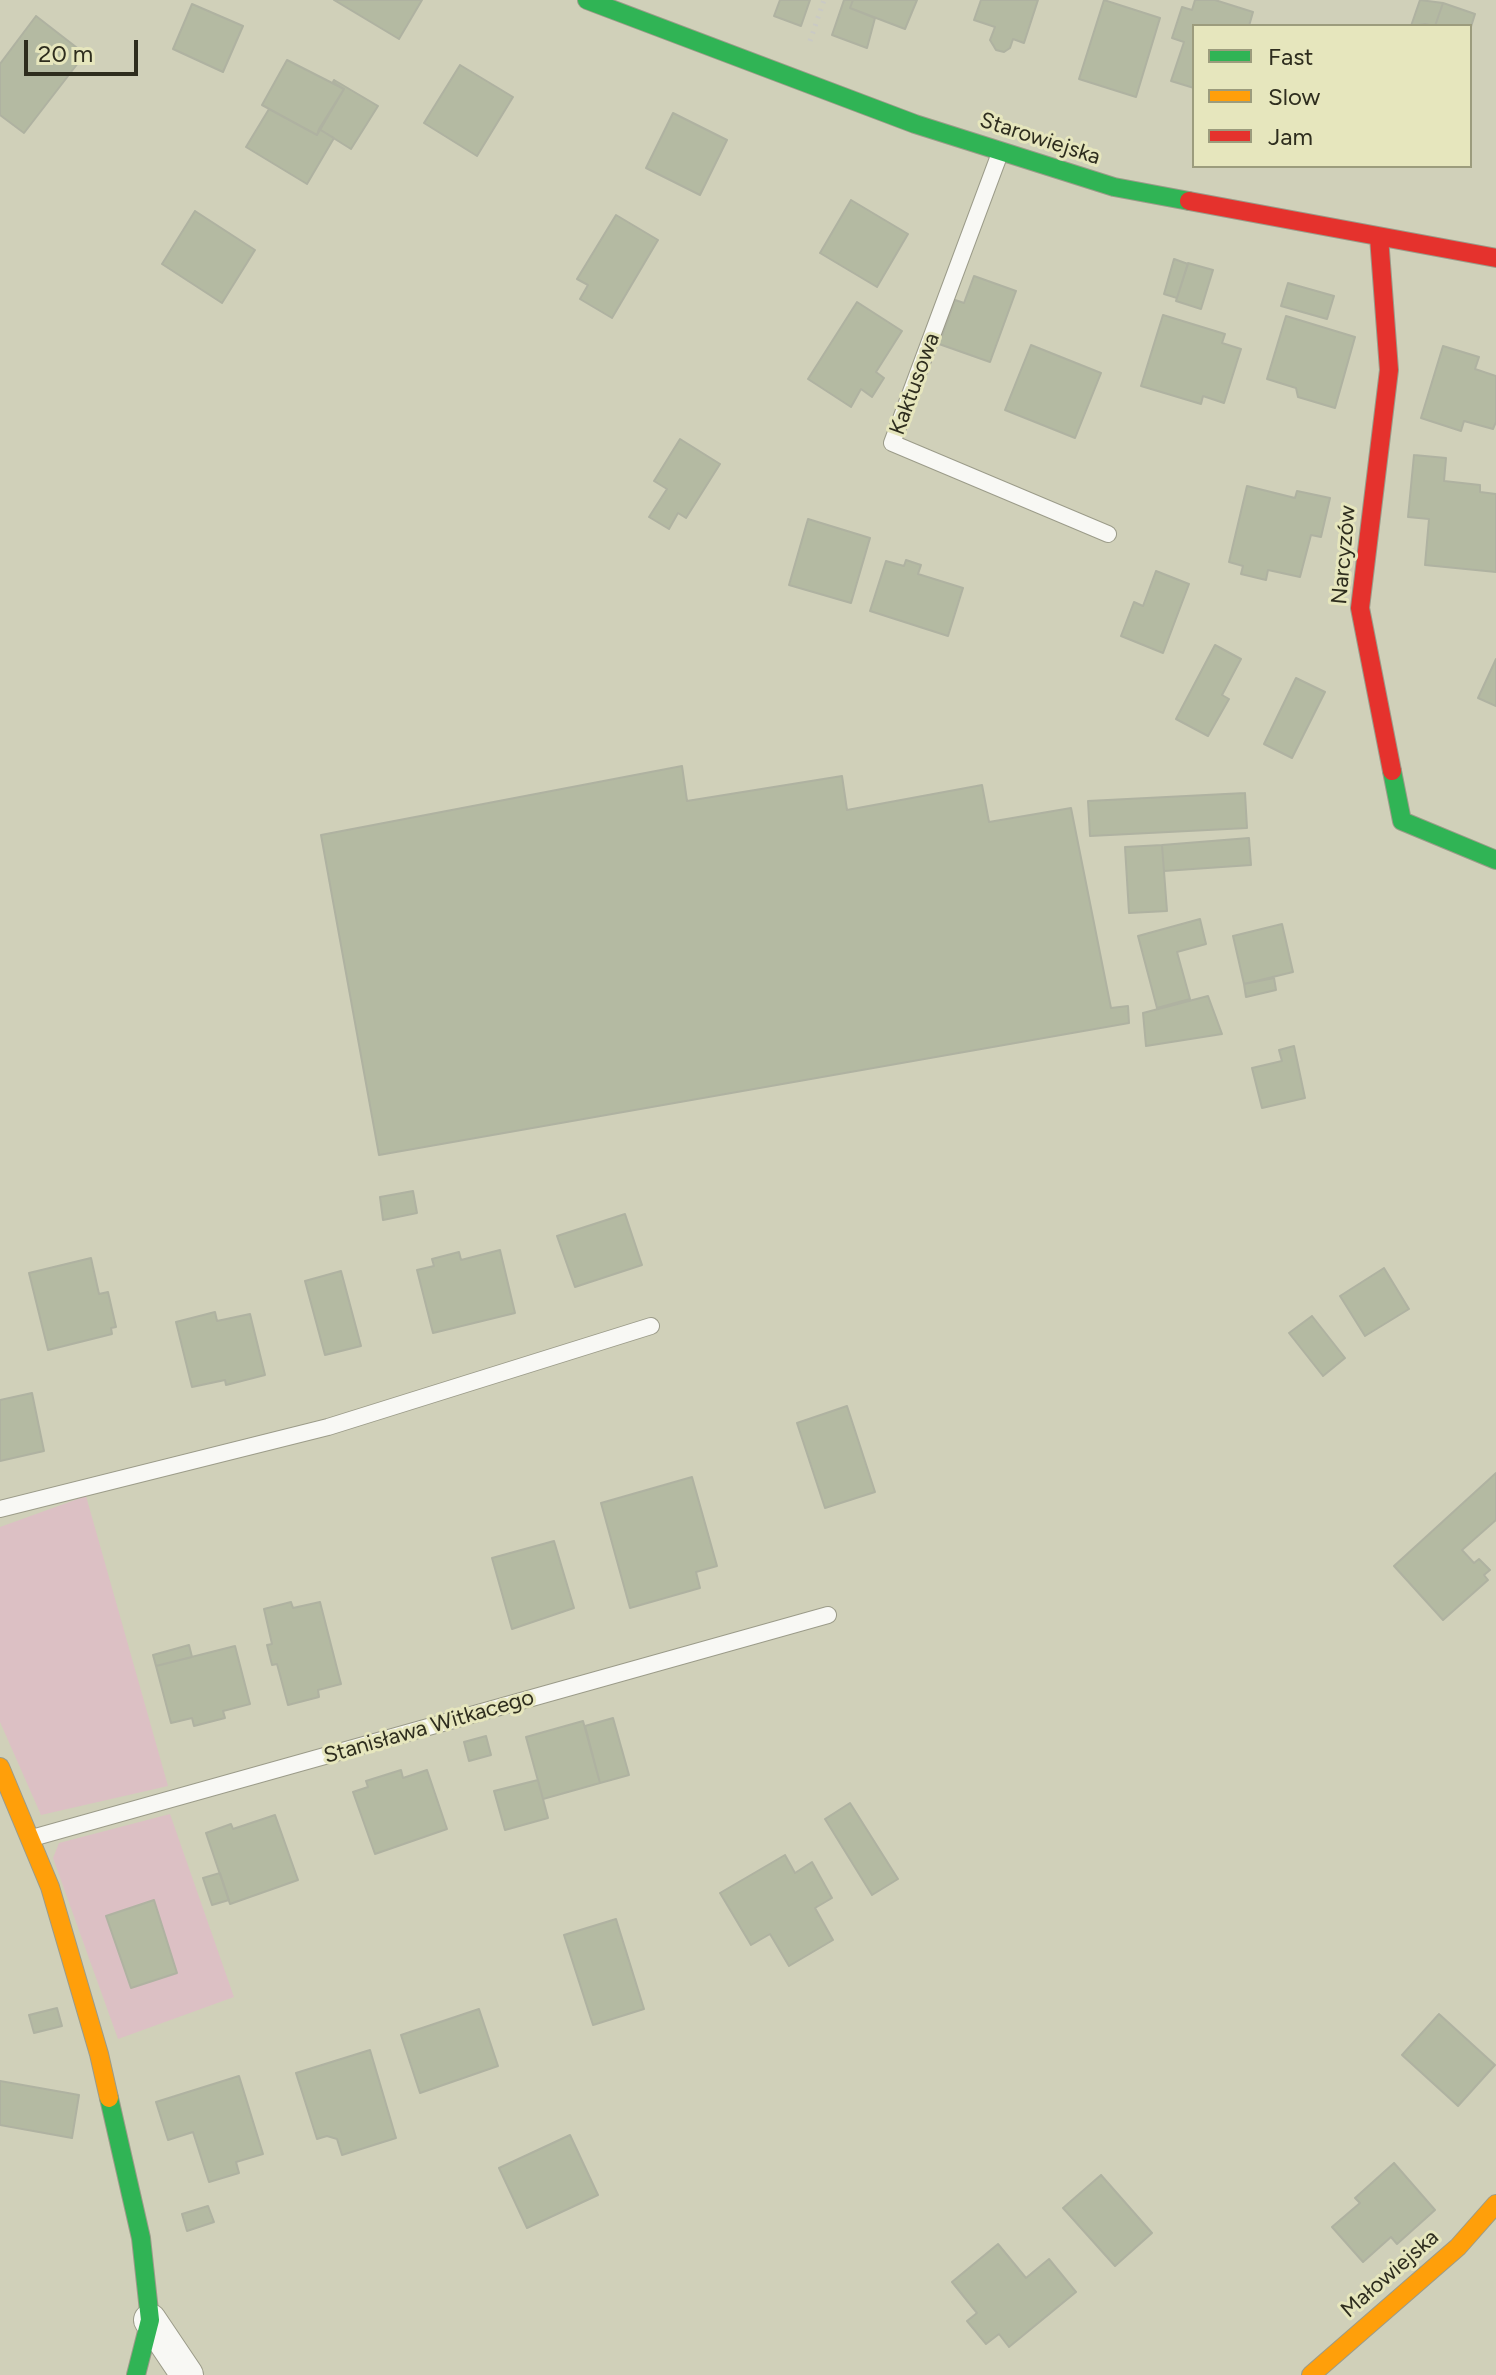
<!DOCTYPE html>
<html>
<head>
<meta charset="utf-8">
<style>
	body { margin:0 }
	#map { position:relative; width:1496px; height:2375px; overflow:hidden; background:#d0d0b9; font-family:Figtree,sans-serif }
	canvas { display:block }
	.legend { position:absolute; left:1192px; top:24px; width:280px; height:144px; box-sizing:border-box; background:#e6e6bd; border:2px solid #9c9c7d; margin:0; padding:10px 14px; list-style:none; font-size:24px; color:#2e2d1e }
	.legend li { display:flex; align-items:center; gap:16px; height:40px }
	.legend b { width:40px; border:2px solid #9c9c7d }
	.scale { position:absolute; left:24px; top:40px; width:114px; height:36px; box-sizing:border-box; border:4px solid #2e2d1e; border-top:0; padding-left:10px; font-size:24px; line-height:28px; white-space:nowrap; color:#2e2d1e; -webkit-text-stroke:6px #e6e6bd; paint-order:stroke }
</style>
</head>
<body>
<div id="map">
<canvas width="1496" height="2375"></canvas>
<ul class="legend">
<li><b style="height:10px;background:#30b455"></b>Fast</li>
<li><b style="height:10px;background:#ff9f0a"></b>Slow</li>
<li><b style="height:10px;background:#e5322d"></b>Jam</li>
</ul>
<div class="scale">20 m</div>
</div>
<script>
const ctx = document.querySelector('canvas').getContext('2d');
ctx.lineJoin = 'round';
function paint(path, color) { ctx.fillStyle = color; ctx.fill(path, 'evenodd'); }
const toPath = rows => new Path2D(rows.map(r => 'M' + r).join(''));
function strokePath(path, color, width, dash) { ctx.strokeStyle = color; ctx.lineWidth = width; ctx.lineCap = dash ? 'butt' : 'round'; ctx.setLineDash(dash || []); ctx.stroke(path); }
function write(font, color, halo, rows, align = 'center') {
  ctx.font = font + ' Figtree,sans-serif'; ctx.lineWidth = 6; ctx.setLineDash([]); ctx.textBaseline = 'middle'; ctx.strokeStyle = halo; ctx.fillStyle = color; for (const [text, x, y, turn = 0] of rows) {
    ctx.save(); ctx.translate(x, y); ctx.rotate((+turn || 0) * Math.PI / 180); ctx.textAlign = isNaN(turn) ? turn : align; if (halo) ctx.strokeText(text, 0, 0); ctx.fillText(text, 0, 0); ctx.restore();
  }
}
const green = toPath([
	[86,1496,168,1786,41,1815,0,1722,0,1527],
	[170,1814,234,1997,118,2039,53,1858,59,1843]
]);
const building = toPath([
	[334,0,422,0,399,39,334,0],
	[780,0,810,0,801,26,774,16,780,0],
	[844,0,853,0,850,8,875,18,867,48,832,35,844,0],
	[853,0,917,0,905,29,850,8,853,0],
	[981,0,1038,0,1024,43,1013,39,1010,48,1004,52,996,50,990,40,995,27,974,20,981,0],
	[1104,0,1160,18,1136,97,1079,79,1104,0],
	[1195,0,1215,0,1253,12,1249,26,1194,26,1194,88,1171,81,1184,42,1172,38,1182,7,1192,10,1195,0],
	[1420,0,1443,3,1435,26,1425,24,1411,26,1420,0],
	[1443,3,1475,14,1470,30,1470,26,1435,26,1443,3],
	[192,4,243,26,223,72,173,49,192,4],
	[36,16,85,54,24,133,0,115,0,64,36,16],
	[287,60,344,89,317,135,262,105,287,60],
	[460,65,513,97,477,156,424,123,460,65],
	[334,80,378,106,351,149,319,129,344,89,333,82,334,80],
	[269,109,317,135,319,129,334,138,307,184,246,147,269,109],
	[673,113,727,140,700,195,646,168,673,113],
	[851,200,908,234,877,287,820,253,851,200],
	[195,211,255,250,222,303,162,264,195,211],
	[616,215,658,240,612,318,580,299,588,285,577,279,616,215],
	[1174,259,1188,264,1177,298,1164,294,1174,259],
	[1188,263,1213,270,1201,309,1176,301,1188,263],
	[974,276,1016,291,990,362,939,344,955,300,964,303,974,276],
	[1288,283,1334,296,1327,319,1281,306,1288,283],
	[857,302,902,331,876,372,884,378,872,397,861,389,851,407,808,379,857,302],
	[1163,315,1225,334,1222,343,1241,349,1224,403,1203,396,1201,404,1141,386,1163,315],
	[1286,316,1355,337,1335,408,1298,397,1296,388,1267,379,1286,316],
	[1031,345,1101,373,1075,438,1005,410,1031,345],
	[1443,346,1479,357,1475,369,1496,376,1496,422,1493,429,1464,421,1461,431,1421,418,1443,346],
	[680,439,720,464,686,518,678,513,669,529,649,517,667,489,654,481,680,439],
	[1414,455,1446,458,1444,481,1480,485,1480,492,1496,494,1496,572,1425,565,1429,519,1408,517,1414,455],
	[1247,486,1295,498,1297,491,1330,498,1321,537,1311,535,1300,577,1268,570,1266,580,1241,574,1243,566,1229,562,1247,486],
	[808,519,870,538,851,603,789,585,808,519],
	[906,560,921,565,918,574,963,588,948,636,870,611,886,561,904,566,906,560],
	[1156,571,1189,584,1163,653,1121,636,1134,602,1143,606,1156,571],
	[1215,645,1241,659,1222,695,1229,699,1208,736,1176,719,1215,645],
	[1496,659,1496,706,1478,698,1496,659],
	[1296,678,1325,692,1292,758,1264,744,1296,678],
	[682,766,687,801,842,776,847,810,982,785,989,822,1071,808,1111,1008,1128,1006,1129,1023,379,1155,321,835,682,766],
	[1245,793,1247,828,1090,836,1088,801,1245,793],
	[1249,838,1251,865,1164,871,1162,845,1249,838],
	[1162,845,1167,911,1129,913,1125,847,1162,845],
	[1200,919,1206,944,1177,952,1190,999,1157,1008,1138,936,1200,919],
	[1282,924,1293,972,1244,984,1233,936,1282,924],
	[1274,978,1276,990,1246,997,1244,984,1274,978],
	[1208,996,1222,1034,1146,1046,1143,1013,1208,996],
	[1294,1046,1305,1098,1262,1108,1252,1068,1282,1061,1279,1050,1294,1046],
	[413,1191,417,1213,383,1220,380,1197,413,1191],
	[625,1214,642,1265,575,1287,557,1236,625,1214],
	[500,1250,515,1313,433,1333,417,1270,434,1266,432,1259,459,1252,461,1260,500,1250],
	[91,1258,99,1294,108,1292,116,1327,111,1328,112,1334,48,1350,29,1273,91,1258],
	[1384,1268,1409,1309,1365,1336,1340,1296,1384,1268],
	[341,1271,361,1346,325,1355,305,1281,341,1271],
	[215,1312,217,1321,250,1314,265,1375,226,1385,225,1380,192,1387,176,1322,215,1312],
	[1312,1316,1345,1358,1323,1376,1289,1333,1312,1316],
	[32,1393,44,1451,0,1461,0,1400,32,1393],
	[847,1406,875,1492,825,1508,797,1423,847,1406],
	[1496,1473,1496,1520,1462,1550,1474,1563,1479,1559,1490,1570,1484,1575,1488,1580,1443,1620,1394,1566,1496,1473],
	[692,1477,717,1566,696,1572,700,1588,630,1608,601,1503,692,1477],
	[554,1541,574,1608,512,1629,492,1558,554,1541],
	[291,1602,293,1608,320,1602,341,1684,318,1690,319,1697,288,1705,277,1664,272,1665,267,1645,272,1644,264,1609,291,1602],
	[189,1645,192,1657,156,1666,153,1655,189,1645],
	[235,1646,250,1704,223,1711,225,1718,194,1726,192,1718,171,1723,156,1666,235,1646],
	[613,1718,629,1775,600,1783,585,1726,613,1718],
	[583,1721,600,1783,543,1799,526,1737,583,1721],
	[486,1736,491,1755,469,1761,464,1742,486,1736],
	[401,1770,403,1778,427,1770,447,1829,375,1854,353,1792,368,1787,366,1781,401,1770],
	[538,1780,548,1818,505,1830,494,1791,538,1780],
	[850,1803,898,1879,872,1895,825,1819,850,1803],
	[275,1815,298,1880,230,1904,206,1833,231,1824,233,1829,275,1815],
	[785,1855,795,1873,812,1862,832,1898,815,1908,833,1940,789,1966,770,1934,751,1945,720,1893,785,1855],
	[220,1873,229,1900,212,1905,203,1878,220,1873],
	[154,1900,177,1973,131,1988,106,1916,154,1900],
	[616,1919,644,2009,593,2025,564,1935,616,1919],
	[57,2008,62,2026,34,2033,29,2015,57,2008],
	[479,2009,498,2066,420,2093,401,2035,479,2009],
	[1439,2014,1495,2065,1458,2106,1402,2055,1439,2014],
	[370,2050,396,2138,342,2155,337,2139,327,2136,317,2139,296,2073,370,2050],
	[239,2076,263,2154,236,2162,239,2173,209,2182,193,2132,168,2140,156,2102,239,2076],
	[0,2081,79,2095,72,2138,0,2125,0,2081],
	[570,2135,598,2195,527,2228,499,2168,570,2135],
	[1394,2163,1435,2210,1397,2244,1391,2237,1363,2262,1332,2227,1360,2203,1355,2198,1394,2163],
	[1101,2175,1152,2233,1115,2266,1063,2208,1101,2175],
	[208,2206,214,2222,187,2231,182,2214,208,2206],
	[998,2244,1026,2278,1049,2259,1076,2292,1009,2347,999,2334,986,2344,967,2321,977,2313,952,2282,998,2244]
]);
const path = toPath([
	[810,41,824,0]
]);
const lane = toPath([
	[1000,153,892,443,1108,534],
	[0,1509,328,1427,651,1326],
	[32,1838,828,1615]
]);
const street = toPath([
	[150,2320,187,2375]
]);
const fast = toPath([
	[587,0,915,124,1114,187,1189,201],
	[1392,771,1402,821,1496,860],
	[109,2098,141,2238,150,2320,136,2375]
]);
const slow = toPath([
	[0,1767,50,1887,99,2054,109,2098],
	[1311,2375,1458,2247,1496,2204]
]);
const jam = toPath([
	[1189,201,1496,258],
	[1379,237,1389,370,1360,608,1392,771]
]);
const streetNames = [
	["Starowiejska",1040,139,18],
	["Kaktusowa",915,384,-70],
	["Narcyzów",1344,555,-85],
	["Stanisława Witkacego",429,1727,-16],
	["Małowiejska",1390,2274,-41]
];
paint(green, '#dcc0c4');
paint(building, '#b4baa2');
strokePath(building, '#afb2a1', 2);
strokePath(lane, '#9b9b89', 18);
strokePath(street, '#9b9b89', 34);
strokePath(fast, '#9b9b89', 20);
strokePath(slow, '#9b9b89', 20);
strokePath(jam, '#9b9b89', 20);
strokePath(path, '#cacac4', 5, [2, 6]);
strokePath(lane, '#f8f8f4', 16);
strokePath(street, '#f8f8f4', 32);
strokePath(fast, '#30b455', 18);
strokePath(slow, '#ff9f0a', 18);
strokePath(jam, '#e5322d', 18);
write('22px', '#2e2d1e', '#e6e6bd', streetNames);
</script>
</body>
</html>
